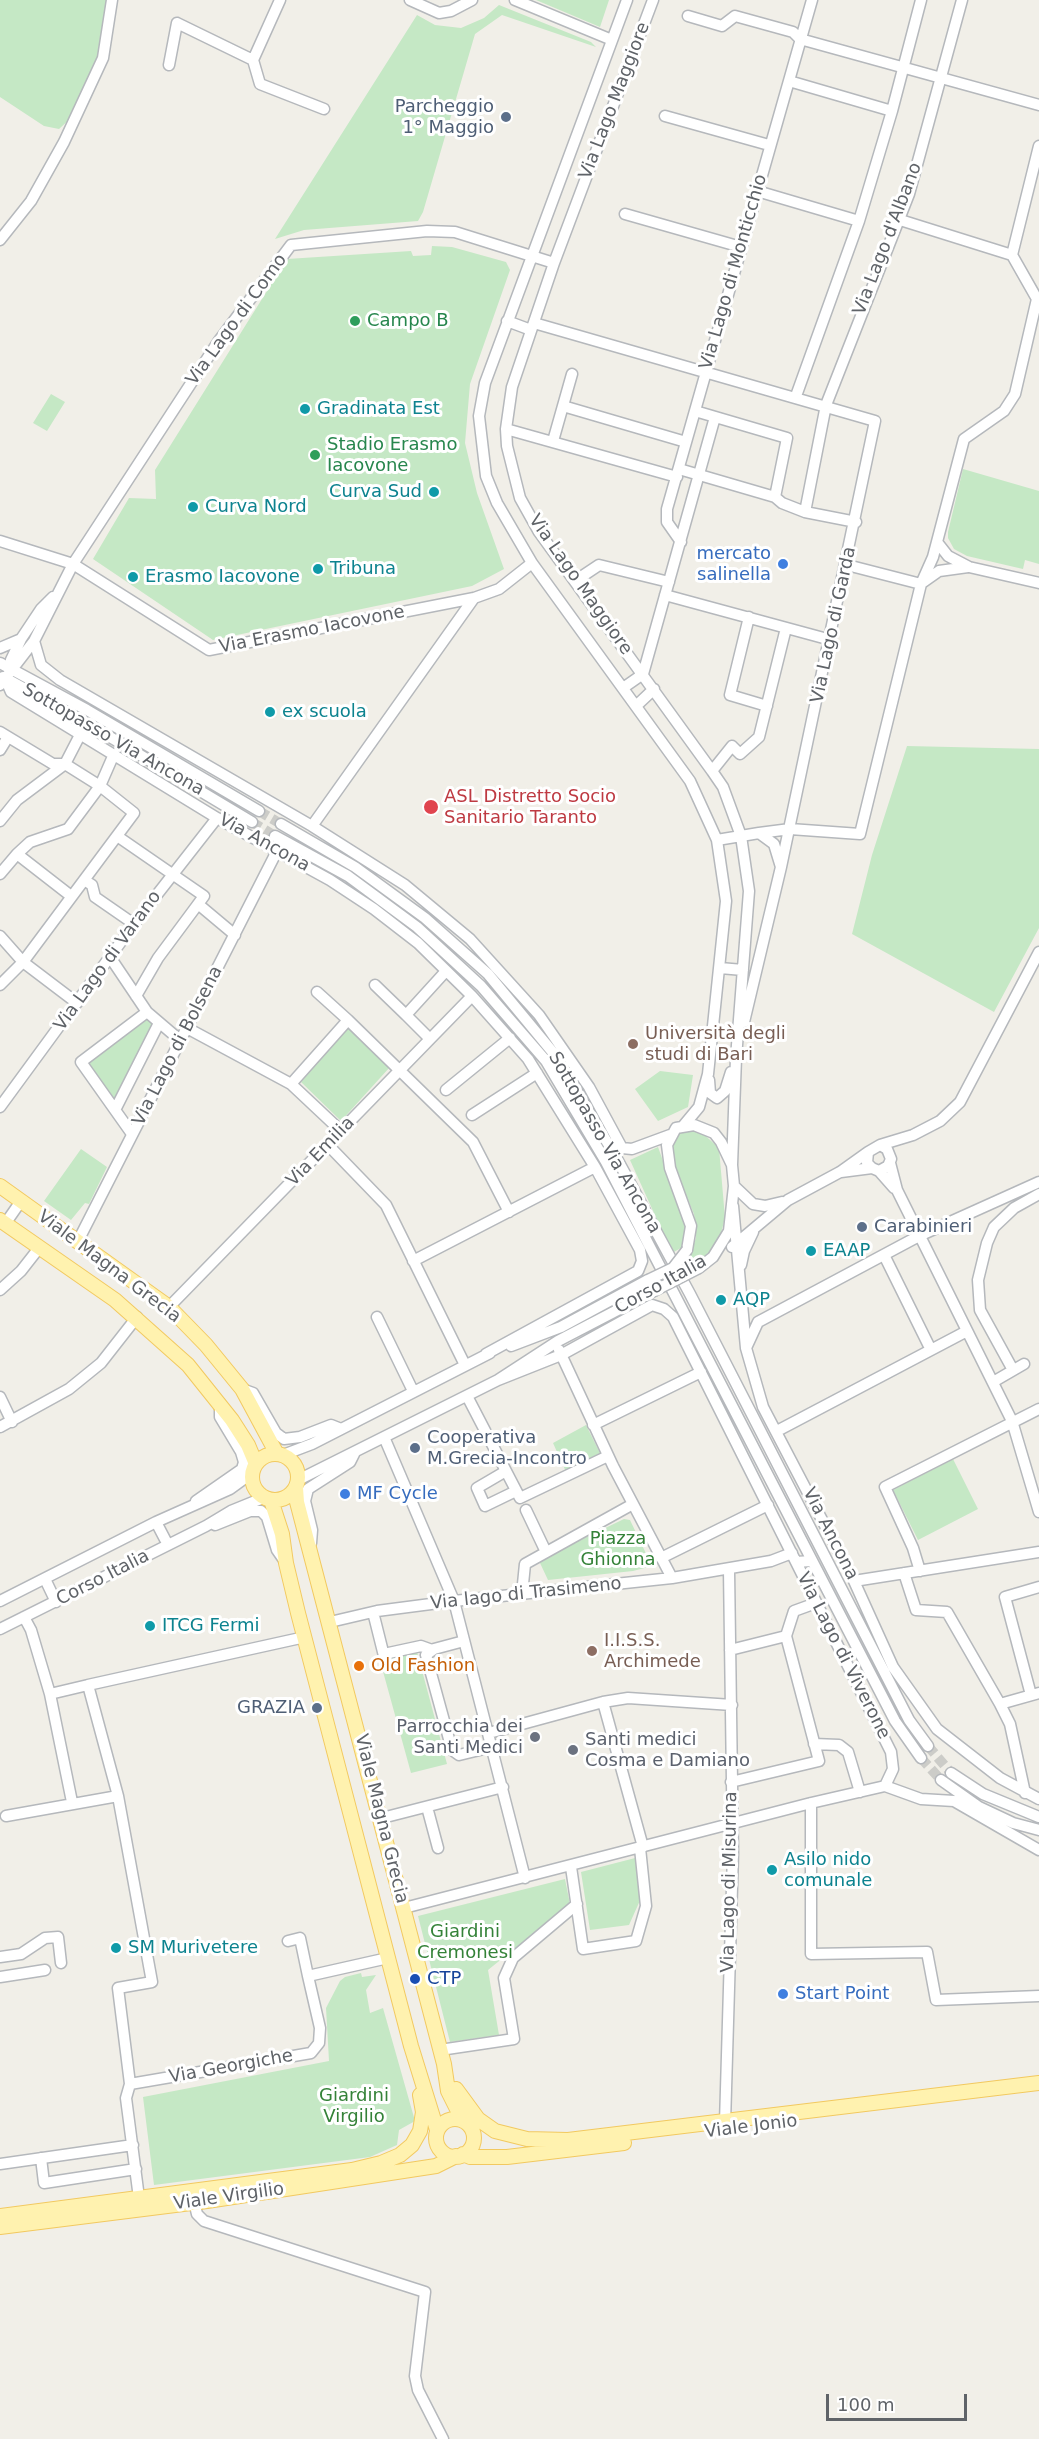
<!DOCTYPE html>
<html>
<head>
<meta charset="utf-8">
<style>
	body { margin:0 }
	#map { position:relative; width:1039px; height:2439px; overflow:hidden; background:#f1efe8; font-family:"DejaVu Sans",sans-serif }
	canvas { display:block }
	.scale { position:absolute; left:826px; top:2394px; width:141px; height:27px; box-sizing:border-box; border:3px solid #5f6368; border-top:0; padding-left:8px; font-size:18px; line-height:21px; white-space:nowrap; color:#5f6368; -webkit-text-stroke:4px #fff; paint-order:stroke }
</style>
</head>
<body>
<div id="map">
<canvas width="1039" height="2439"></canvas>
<div class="scale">100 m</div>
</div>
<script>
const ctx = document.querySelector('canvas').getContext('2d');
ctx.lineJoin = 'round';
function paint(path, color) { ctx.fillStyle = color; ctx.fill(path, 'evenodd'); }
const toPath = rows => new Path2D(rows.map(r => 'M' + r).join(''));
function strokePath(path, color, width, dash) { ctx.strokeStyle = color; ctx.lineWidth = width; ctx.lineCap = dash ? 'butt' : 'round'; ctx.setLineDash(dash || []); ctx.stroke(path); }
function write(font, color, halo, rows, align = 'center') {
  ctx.font = font + ' "DejaVu Sans",sans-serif'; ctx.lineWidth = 6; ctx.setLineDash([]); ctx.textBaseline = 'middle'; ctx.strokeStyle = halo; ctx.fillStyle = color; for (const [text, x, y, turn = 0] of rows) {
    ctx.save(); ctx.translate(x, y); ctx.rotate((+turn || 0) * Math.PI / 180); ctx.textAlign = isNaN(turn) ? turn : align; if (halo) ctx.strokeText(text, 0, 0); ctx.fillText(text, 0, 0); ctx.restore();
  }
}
const green = toPath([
	[0,0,110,0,101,57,72,117,59,129,44,126,0,97],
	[536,0,609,0,600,27],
	[499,5,591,42,596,47,502,15,475,34,423,212,418,221,304,230,275,239,417,15,435,25,461,28,484,18],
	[432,246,452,247,506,262,510,270,470,384,465,443,477,493,504,569,472,586,213,640,93,559,129,498,156,499,155,470,287,259,411,251,413,256,431,255],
	[51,394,65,402,47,431,33,423],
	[963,469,1039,491,1039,564,1025,560,1023,569,967,556,954,549,948,538,948,532],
	[907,746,1039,749,1039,928,994,1012,852,934,872,855],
	[147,1015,155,1021,116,1099,111,1100,85,1063],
	[348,1028,390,1067,341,1121,301,1082],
	[660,1071,693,1075,688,1107,658,1121,635,1089],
	[687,1129,699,1130,719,1148,725,1218,720,1237,711,1251,693,1265,687,1261,696,1238,694,1214,676,1172,672,1142,676,1134],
	[658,1147,687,1227,681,1248,672,1253,630,1160],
	[81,1149,107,1167,89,1204,85,1203,71,1220,44,1201],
	[586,1425,602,1457,567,1474,553,1443],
	[953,1459,978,1509,918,1540,893,1490],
	[624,1519,630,1520,652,1566,633,1571,548,1580,540,1563,543,1558],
	[416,1648,447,1764,411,1773,379,1657],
	[639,1857,642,1896,629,1925,590,1930,581,1872],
	[565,1879,570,1904,488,1970,499,2035,450,2042,418,1916],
	[361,1973,362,1977,376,1975,366,1990,370,2013,383,2008,415,2121,399,2130,397,2145,370,2157,154,2185,143,2097,329,2061,326,2008,340,1981,345,1977]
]);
const minorTunnel = toPath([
	[259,811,281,824],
	[252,822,275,836],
	[928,1746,951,1773],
	[921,1758,941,1780]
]);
const minor = toPath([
	[410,0,439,13,451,11,472,0],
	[515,0,612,40],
	[627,0,485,383,479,416,486,476,497,503,532,563,690,781,717,840,726,901,708,1074,699,1107,684,1125],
	[653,0,554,263,512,387,506,429,507,446,520,498,539,532,712,771,723,787,741,836,749,891,736,1058,732,1165],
	[688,16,722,26,735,16,793,32,800,39,1039,105],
	[253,60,280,0],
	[169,65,177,23,253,60,260,84,324,109],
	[789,81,892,111],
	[665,116,769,145],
	[757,191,859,221],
	[625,214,741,247],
	[0,240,31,201,64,142,103,58,112,0],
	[1012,255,1039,146],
	[507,321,531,330],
	[534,323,875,421,781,867],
	[796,396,859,221,892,111,921,0],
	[563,406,686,442],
	[695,411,787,438,775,497],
	[506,429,677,477],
	[553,441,572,374],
	[679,469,775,497,782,503,805,512,856,522],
	[805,512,826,405,909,194,962,0],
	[0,541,73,564,209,650,474,598,499,589,532,563],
	[681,542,667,522,667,509,812,0],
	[937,542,948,556,969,567,1039,583],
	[847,565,921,584],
	[575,581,599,565,669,582],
	[922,583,939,571,968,567],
	[665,595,831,640],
	[749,617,730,695,767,706],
	[34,641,41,665,60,680,312,826,405,885,470,939,539,1015,589,1087,622,1148,632,1149,670,1135],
	[0,648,21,639,41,609,53,597],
	[0,663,87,710,259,811],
	[11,669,11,660,21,639],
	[3,677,85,722,252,822],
	[5,678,11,692,217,818,330,880,374,909,418,943,472,996,528,1059,595,1167,640,1250,642,1261,638,1271,486,1354],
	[0,685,34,641,73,564,218,342,291,245,427,231,455,232,554,263],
	[623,688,643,674,715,417],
	[636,706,654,689],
	[0,732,53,764,65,764,100,786,134,813,23,962,0,985],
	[0,750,8,737],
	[712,771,732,746,740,754,759,737,786,628],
	[0,821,17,800,65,764,81,733],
	[281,824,355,867,425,918,488,974,555,1055,616,1157,690,1294,909,1720,928,1746],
	[312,826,474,598],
	[759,833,790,829,860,834,921,584,933,557,964,439,1004,411,1015,394,1037,299,1012,255,897,219],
	[117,836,204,896,158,958,136,996],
	[275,836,348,876,417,927,481,986,546,1061,606,1162,895,1721,921,1758],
	[717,840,759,833,774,844,781,867,744,1022],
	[17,854,71,896],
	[0,874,17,854,30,842,68,829,100,786,114,754],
	[84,880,92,885,95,897,134,924],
	[198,904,235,935],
	[0,936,23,962,77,1003],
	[110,957,147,1012,181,1041],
	[720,968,743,970],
	[375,985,406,1015,446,971],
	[317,992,348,1020],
	[406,1015,430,1039],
	[187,1028,291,1084,341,1131],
	[709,1080,710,1093,717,1098,725,1091,731,1072],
	[291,1084,348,1020,473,1142,509,1212],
	[446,1090,510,1038],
	[0,1107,134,924,217,818],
	[115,1110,159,1023],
	[472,1115,537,1073],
	[132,1134,81,1062,147,1012],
	[328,1145,386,1205,465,1365],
	[880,1145,913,1135,940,1121,960,1102,1039,952],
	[890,1163,897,1190,1012,1421,1039,1512],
	[879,1171,888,1166,891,1159,887,1149,880,1145,868,1152,867,1163,872,1168,879,1171,894,1188],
	[841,1172,872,1168],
	[734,1186,753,1204,765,1206,782,1202],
	[733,1206,746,1348,763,1407,854,1581,893,1667,937,1729,1000,1778,1039,1799],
	[5,1224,21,1201],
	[78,1241,277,851],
	[732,1247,788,1200,840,1172,868,1152],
	[687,1250,691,1226,670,1168,667,1145,676,1128,694,1125,714,1133,721,1142,732,1165,734,1186,729,1231,713,1257,699,1268],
	[884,1255,931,1350],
	[413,1261,595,1167],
	[741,1265,744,1251,753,1232],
	[0,1290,21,1271,39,1248],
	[169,1307,472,996],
	[377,1317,413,1391],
	[511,1346,561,1327,648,1280],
	[746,1348,758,1322,919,1236,1039,1182],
	[559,1350,613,1466,672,1578],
	[1013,1370,980,1310,978,1280,987,1243,994,1227,1014,1208,1039,1194],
	[498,1380,561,1355,652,1305,664,1309,673,1317,796,1562,811,1561],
	[993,1382,1024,1364],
	[242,1389,253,1393,276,1433,284,1439,300,1437,331,1425,341,1429],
	[467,1396,520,1498,608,1456],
	[0,1397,12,1422],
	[593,1425,701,1372],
	[0,1427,69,1389,101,1363,137,1317],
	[777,1431,967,1331],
	[384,1437,454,1601,525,1878],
	[283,1455,312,1444,490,1353],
	[506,1471,477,1488,485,1506,516,1491],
	[298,1480,498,1380,558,1341,654,1291],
	[196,1501,242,1469,244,1462,241,1452,220,1417,220,1403],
	[526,1510,546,1552],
	[156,1522,168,1545],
	[215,1525,250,1511,261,1511,267,1517,277,1550,286,1563],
	[311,1543,312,1530,305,1501,308,1489,350,1462,355,1452],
	[661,1558,768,1505],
	[796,1562,891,1752,893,1769,885,1786],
	[920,1571,913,1548,885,1487,1039,1409],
	[904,1573,916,1610,947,1612,1000,1704,1010,1724,1025,1793],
	[45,1579,56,1602],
	[854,1581,1039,1552],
	[522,1594,525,1564,633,1504],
	[0,1601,156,1522,230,1489,252,1473],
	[373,1612,384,1656],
	[24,1617,31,1630,50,1694,88,1685,118,1796,152,1982,118,1988,130,2084,126,2098,139,2198],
	[330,1622,377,1611,454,1601,672,1578,771,1561,792,1553],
	[0,1629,206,1526,231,1511,263,1498],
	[786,1636,794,1611,816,1603],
	[464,1641,434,1649,426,1655,452,1750,459,1755,492,1747],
	[730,1650,786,1636],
	[384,1654,421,1646,432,1650],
	[88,1685,305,1637],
	[50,1694,72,1802],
	[1031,1695,1005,1597,1039,1587],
	[603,1702,643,1847],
	[1000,1704,1039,1693],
	[489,1733,603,1702,628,1698,732,1705],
	[814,1744,839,1745,848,1752,860,1792],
	[951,1773,983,1794,1039,1817],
	[941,1780,979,1807,1013,1823,1039,1830],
	[731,1782,819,1761,786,1636],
	[885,1786,921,1799,954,1801,1039,1850],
	[811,1803,811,1954,927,1952,936,2000,1039,1996],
	[427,1807,438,1848],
	[6,1816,118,1796],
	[382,1818,503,1787],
	[571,1867,583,1949,636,1941,646,1906,640,1848],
	[404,1908,811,1803,885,1786],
	[288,1941,300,1938,308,1976],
	[0,1957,21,1954,45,1938,58,1937,61,1963],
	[0,1977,45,1970],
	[440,2050,514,2039,504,1978,513,1958,577,1904],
	[130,2084,311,2053,319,2043,320,2028,308,1976,388,1958],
	[725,2123,733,1853,729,1570],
	[41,2158,44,2183,136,2169],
	[0,2164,133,2145],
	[193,2197,197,2214,204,2221,425,2292,415,2376,418,2390,443,2439]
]);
const major = toPath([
	[0,1186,169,1307,206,1345,242,1389,277,1454],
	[0,1220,115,1300,188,1365,232,1420,248,1445,256,1464],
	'252 1477a23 23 0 1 1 46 0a23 23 0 1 1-46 0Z',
	[296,1488,297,1502,444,2064,448,2091,463,2121],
	[271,1500,282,1534,286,1563,298,1613,411,2046,437,2130],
	[456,2089,478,2119,495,2131,527,2139,568,2140,1039,2083],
	'436 2138a19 19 0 1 1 38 0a19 19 0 1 1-38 0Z',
	[463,2154,470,2157,507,2157,624,2143],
	[0,2216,352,2170,381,2163,400,2155,412,2145,420,2131,423,2112,420,2095],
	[0,2227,207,2201,436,2166,456,2156]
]);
const minorBridge = toPath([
	[648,1280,673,1268,687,1250],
	[654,1291,699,1268]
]);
const markers = [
	[506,117,6,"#5c6f8a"],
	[355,321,6,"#2e9e5b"],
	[305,409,6,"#0f9aa8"],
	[315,455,6,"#2e9e5b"],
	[434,492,6,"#0f9aa8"],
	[193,507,6,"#0f9aa8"],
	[783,564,6,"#3f7fe0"],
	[318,569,6,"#0f9aa8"],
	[133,577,6,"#0f9aa8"],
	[270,712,6,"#0f9aa8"],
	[431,807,8,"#e0444e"],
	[633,1044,6,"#8d6e63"],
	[862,1227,6,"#5c6f8a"],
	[811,1251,6,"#0f9aa8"],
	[721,1300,6,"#0f9aa8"],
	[415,1448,6,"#5c6f8a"],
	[345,1494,6,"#3f7fe0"],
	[150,1626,6,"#0f9aa8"],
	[592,1651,6,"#8d6e63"],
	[359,1666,6,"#e8710a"],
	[317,1708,6,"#5c6f8a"],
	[535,1737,6,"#6b7280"],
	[573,1750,6,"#6b7280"],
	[772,1870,6,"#0f9aa8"],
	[116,1948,6,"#0f9aa8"],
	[415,1979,6,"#1a4fb4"],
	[783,1994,6,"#3f7fe0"]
];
const streetNames = [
	["Via Lago Maggiore",615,101,-69],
	["Via Lago d'Albano",888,239,-69],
	["Via Lago di Monticchio",734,272,-74],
	["Via Lago di Como",237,320,-54],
	["Via Lago Maggiore",580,585,55],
	["Via Lago di Garda",834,625,-78],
	["Via Erasmo Iacovone",312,630,-11],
	["Sottopasso Via Ancona",113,740,30],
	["Via Ancona",264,843,29],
	["Via Lago di Varano",108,961,-54],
	["Via Lago di Bolsena",178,1046,-63],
	["Sottopasso Via Ancona",604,1143,60],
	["Via Emilia",321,1152,-46],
	["Viale Magna Grecia",109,1267,37],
	["Corso Italia",661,1285,-29],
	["Via Ancona",830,1534,63],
	["Corso Italia",103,1578,-27],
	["Via lago di Trasimeno",526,1594,-6],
	["Via Lago di Viverone",843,1656,63],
	["Viale Magna Grecia",381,1819,76],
	["Via Lago di Misurina",730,1882,-89],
	["Via Georgiche",231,2067,-10],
	["Viale Jonio",751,2127,-7],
	["Viale Virgilio",229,2197,-8]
];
const serviceNames = [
	["Parcheggio",494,107],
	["1° Maggio",494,128],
	["Carabinieri",874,1227,"left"],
	["Cooperativa",427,1438,"left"],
	["M.Grecia-Incontro",427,1459,"left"],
	["GRAZIA",305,1708]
];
const leisureNames = [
	["Campo B",367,321],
	["Stadio Erasmo",327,445],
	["Iacovone",327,466]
];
const cultureNames = [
	["Gradinata Est",317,409],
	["Curva Sud",422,492,"right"],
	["Curva Nord",205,507],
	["Tribuna",330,569],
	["Erasmo Iacovone",145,577],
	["ex scuola",282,712],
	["EAAP",823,1251],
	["AQP",733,1300],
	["ITCG Fermi",162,1626],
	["Asilo nido",784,1860],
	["comunale",784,1881],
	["SM Murivetere",128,1948]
];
const shopNames = [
	["mercato",771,554,"right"],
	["salinella",771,575,"right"],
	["MF Cycle",357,1494],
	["Start Point",795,1994]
];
const healthNames = [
	["ASL Distretto Socio",444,797],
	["Sanitario Taranto",444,818]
];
const educationNames = [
	["Università degli",645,1034],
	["studi di Bari",645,1055],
	["I.I.S.S.",604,1641],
	["Archimede",604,1662]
];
const parkNames = [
	["Piazza",618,1539],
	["Ghionna",618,1560],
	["Giardini",465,1932],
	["Cremonesi",465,1953],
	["Giardini",354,2096],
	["Virgilio",354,2117]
];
const foodNames = [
	["Old Fashion",371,1666]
];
const worshipNames = [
	["Parrocchia dei",523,1727],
	["Santi Medici",523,1748],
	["Santi medici",585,1740,"left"],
	["Cosma e Damiano",585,1761,"left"]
];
const transitNames = [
	["CTP",427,1979]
];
paint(green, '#c5e8c5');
strokePath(minorTunnel, '#ccccc8', 10, [10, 5]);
strokePath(minor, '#b5b8bc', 13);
strokePath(major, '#f2c960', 16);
strokePath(minor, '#fff', 10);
strokePath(major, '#fff2af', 14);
strokePath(minorBridge, '#b5b8bc', 13, []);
strokePath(minorBridge, '#fff', 10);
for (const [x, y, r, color] of markers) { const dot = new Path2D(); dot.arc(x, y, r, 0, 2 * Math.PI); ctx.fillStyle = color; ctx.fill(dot); strokePath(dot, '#fff', 2); }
write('18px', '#5f6368', '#fff', streetNames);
write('18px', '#4e5e75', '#fff', serviceNames, 'right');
write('18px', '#27864d', '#fff', leisureNames, 'left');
write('18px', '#0d838f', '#fff', cultureNames, 'left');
write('18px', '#366cbe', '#fff', shopNames, 'left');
write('18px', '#be3a42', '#fff', healthNames, 'left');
write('18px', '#785e54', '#fff', educationNames, 'left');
write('18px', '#348238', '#fff', parkNames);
write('18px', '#c56008', '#fff', foodNames, 'left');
write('18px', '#5b616d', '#fff', worshipNames, 'right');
write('18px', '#164399', '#fff', transitNames, 'left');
</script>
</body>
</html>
